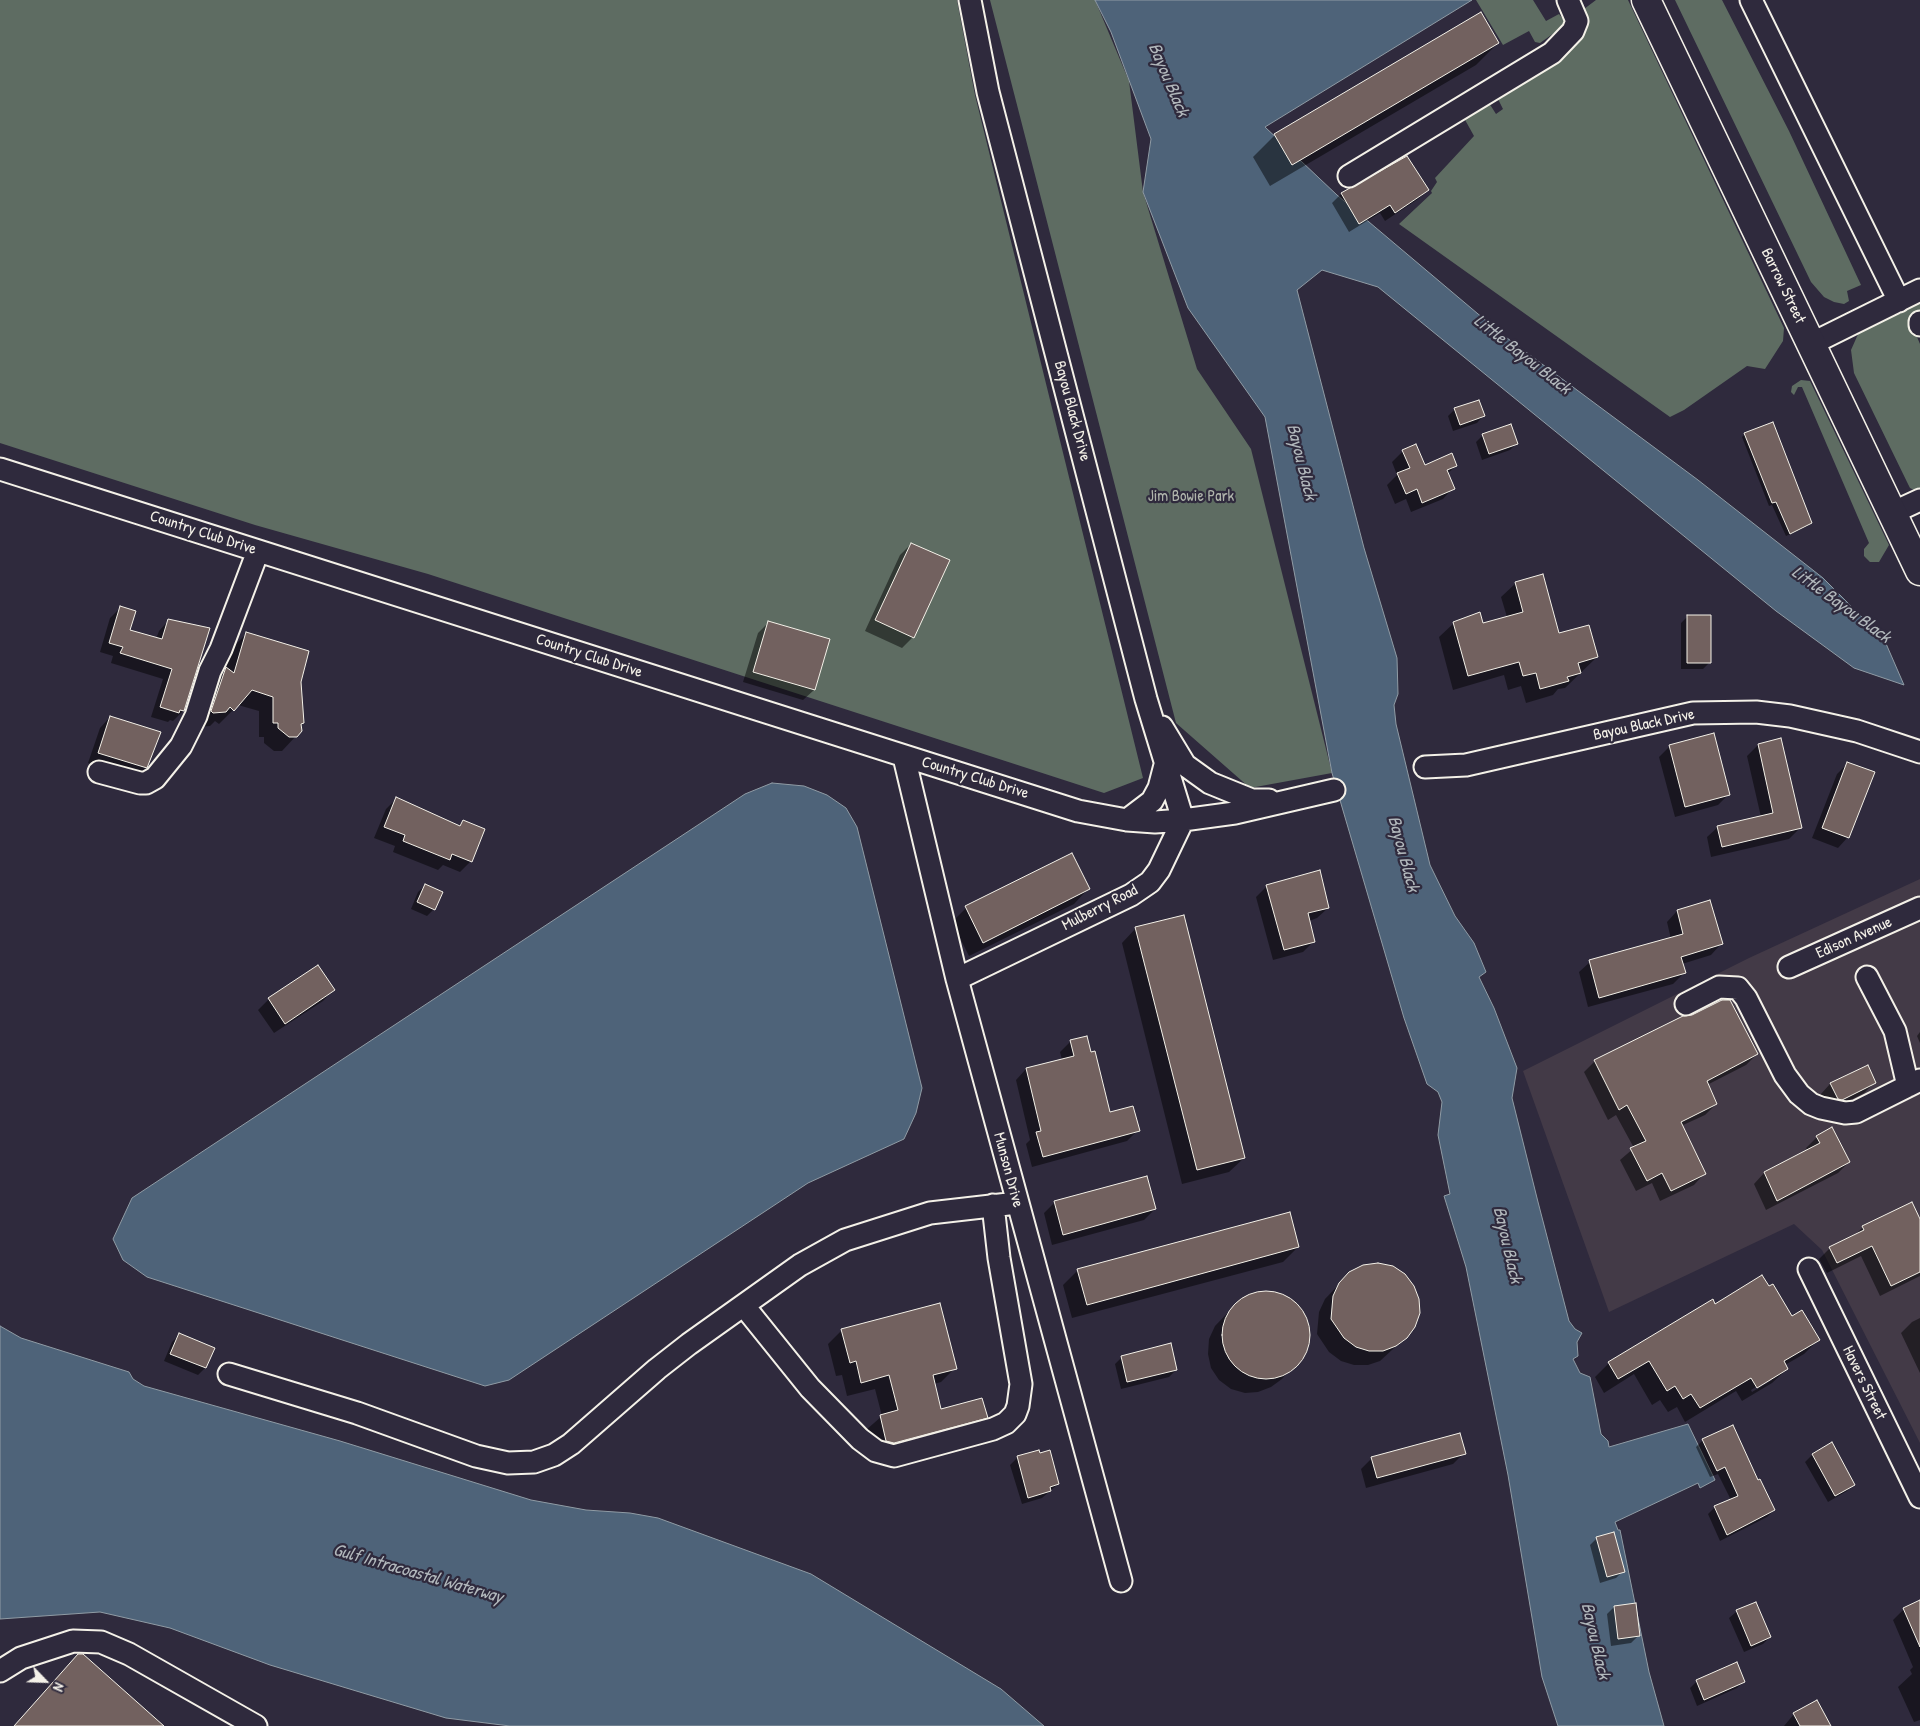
<!DOCTYPE html>
<html>
<head>
<meta charset="utf-8">
<style>
	body { margin:0 }
	#map { position:relative; width:1920px; height:1726px; overflow:hidden; background:#2f2a3d; font-family:"Patrick Hand",sans-serif }
	canvas { display:block }
	.north { position:absolute; left:20px; top:1656px; width:50px; height:50px; -webkit-text-stroke:4px #2f2a3d; paint-order:stroke; rotate:114deg; font-size:14px; font-weight:700; line-height:20px; text-align:center; color:#f4f1e8 }
	.north::after { content:''; display:block; margin:auto; width:18px; height:22px; background:#f4f1e8; clip-path:polygon(50% 0,100% 100%,50% 72%,0 100%) }
</style>
</head>
<body>
<div id="map">
<canvas width="1920" height="1726"></canvas>
<div class="north">N</div>
</div>
<script>
const ctx = document.querySelector('canvas').getContext('2d');
ctx.lineJoin = 'round';
function paint(path, color) { ctx.fillStyle = color; ctx.fill(path, 'evenodd'); }
const toPath = rows => new Path2D(rows.map(r => 'M' + r).join(''));
function strokePath(path, color, width, dash) { ctx.strokeStyle = color; ctx.lineWidth = width; ctx.lineCap = dash ? 'butt' : 'round'; ctx.setLineDash(dash || []); ctx.stroke(path); }
function write(font, color, halo, rows, align = 'center') {
  ctx.font = font + ' "Patrick Hand",sans-serif'; ctx.lineWidth = 4.5; ctx.setLineDash([]); ctx.textBaseline = 'middle'; ctx.strokeStyle = halo; ctx.fillStyle = color; for (const [text, x, y, turn = 0] of rows) {
    ctx.save(); ctx.translate(x, y); ctx.rotate((+turn || 0) * Math.PI / 180); ctx.textAlign = isNaN(turn) ? turn : align; if (halo) ctx.strokeText(text, 0, 0); ctx.fillText(text, 0, 0); ctx.restore();
  }
}
const built = toPath([
	[1920,879,1920,1443,1822,1250,1794,1224,1609,1312,1523,1071,1749,958]
]);
const green = toPath([
	[0,0,957,0,975,95,1143,778,1104,793,428,574,255,525,0,443],
	[990,0,1095,0,1129,81,1143,192,1197,369,1251,449,1332,773,1250,788,1176,723],
	[1476,0,1533,0,1546,21,1559,14,1564,20,1564,26,1540,43,1535,42,1529,31,1503,45],
	[1596,0,1628,0,1784,328,1783,341,1765,369,1747,366,1684,410,1670,417,1399,224,1432,193,1431,191,1437,182,1435,178,1474,136,1464,118,1489,103,1496,114,1503,109,1497,97,1500,92,1574,47,1584,32,1586,21,1584,9],
	[1675,0,1722,0,1789,131,1861,285,1847,291,1849,301,1844,304,1834,302,1824,297,1811,282],
	[1920,303,1920,312,1909,318,1920,344,1920,490,1916,491,1910,488,1907,482,1854,373,1851,350,1859,332],
	[1801,380,1810,381,1889,545,1879,562,1870,562,1864,556,1864,549,1869,543,1802,387,1798,387,1794,395,1791,392,1792,386]
]);
const water = toPath([
	[1095,0,1472,0,1265,127,1337,195,1503,335,1698,480,1823,578,1884,639,1904,685,1854,668,1776,611,1378,287,1322,270,1297,290,1364,548,1397,658,1398,694,1394,705,1396,724,1430,865,1455,916,1474,943,1486,972,1479,977,1494,1008,1517,1068,1512,1098,1538,1202,1569,1321,1575,1329,1582,1333,1577,1342,1578,1356,1573,1359,1580,1373,1590,1377,1601,1434,1608,1441,1609,1447,1688,1424,1715,1480,1700,1488,1698,1483,1615,1522,1618,1530,1620,1530,1649,1672,1664,1726,1558,1726,1542,1677,1508,1475,1466,1267,1444,1196,1450,1194,1438,1135,1442,1102,1438,1092,1427,1084,1404,1018,1332,773,1265,417,1188,308,1143,192,1151,139,1111,32,1095,0],
	[772,783,804,786,827,795,846,808,857,827,922,1088,916,1113,904,1139,808,1183,509,1380,485,1386,147,1277,123,1260,113,1239,132,1198,745,794,772,783],
	[0,1326,21,1338,129,1372,133,1379,144,1386,340,1441,531,1500,586,1510,630,1513,658,1518,811,1574,1001,1689,1044,1726,510,1726,446,1718,270,1665,170,1628,100,1612,0,1619,0,1326]
]);
const shadow = toPath([
	[1498,43,1476,65,1270,186,1253,157,1275,135],
	[1406,157,1428,190,1418,199,1385,221,1380,213,1349,232,1332,203,1341,194],
	[1455,409,1483,416,1477,423,1453,431,1448,416],
	[1745,434,1811,522,1808,526,1786,536,1772,505,1769,506,1742,437],
	[1483,435,1517,443,1510,450,1482,460,1476,442],
	[1403,451,1424,466,1456,466,1447,474,1453,488,1443,499,1411,512,1406,499,1395,504,1387,485,1397,475,1392,462],
	[911,544,948,561,912,638,902,648,865,631,900,555],
	[1516,583,1558,635,1597,657,1565,688,1558,689,1553,695,1526,703,1521,686,1508,690,1504,675,1453,690,1439,637,1454,623,1482,624,1507,617,1501,597],
	[120,608,129,631,156,639,159,631,168,621,183,711,173,721,170,720,168,722,151,717,163,679,111,663,113,656,100,652,110,618],
	[1688,616,1710,662,1703,669,1681,669,1681,623],
	[769,622,814,690,803,700,743,682,758,633],
	[246,634,299,681,303,722,296,736,282,751,274,751,264,743,264,737,259,737,259,711,238,705,219,724,215,721,210,726,198,727,212,683,225,669,232,648],
	[110,717,159,733,146,768,135,778,88,763,100,728],
	[1781,740,1800,828,1789,839,1711,857,1707,837,1718,827,1761,817,1747,756,1758,745],
	[1670,746,1729,794,1718,805,1675,817,1659,757],
	[1848,763,1848,837,1838,848,1812,838,1837,774],
	[397,798,458,826,463,821,471,861,460,872,443,865,438,870,393,852,395,846,374,838,386,809],
	[425,886,434,909,427,916,411,909,418,892],
	[1267,886,1328,908,1317,918,1309,921,1313,942,1303,952,1273,960,1256,897],
	[1088,889,1074,904,969,956,952,922,966,908],
	[1709,902,1721,944,1711,955,1682,964,1684,973,1673,984,1588,1007,1579,972,1590,962,1671,939,1667,922,1677,911],
	[1136,928,1244,1158,1229,1172,1182,1184,1122,943],
	[333,990,323,1001,274,1033,258,1010,269,999],
	[1920,1032,1920,1043,1917,1036],
	[1071,1041,1109,1114,1138,1130,1127,1141,1032,1167,1026,1144,1030,1140,1016,1080,1026,1069,1062,1060,1060,1052],
	[1757,1054,1746,1065,1707,1085,1716,1104,1705,1115,1681,1126,1704,1174,1694,1185,1660,1201,1652,1183,1636,1191,1620,1160,1634,1148,1616,1115,1608,1120,1584,1072,1595,1061],
	[1867,1067,1875,1082,1864,1093,1831,1110,1827,1109,1820,1095,1830,1084],
	[1817,1137,1849,1162,1838,1173,1766,1210,1754,1184,1764,1173,1808,1151,1806,1148],
	[1146,1177,1155,1209,1144,1220,1052,1245,1044,1213,1054,1203],
	[1920,1222,1920,1276,1880,1296,1861,1256,1827,1273,1819,1259,1830,1248,1852,1238,1863,1227],
	[1298,1247,1283,1262,1072,1318,1063,1285,1078,1270],
	[1350,1273,1406,1337,1380,1361,1368,1365,1354,1365,1341,1361,1329,1352,1317,1334,1319,1312,1325,1299],
	[1769,1287,1792,1318,1818,1340,1804,1354,1785,1365,1787,1369,1772,1383,1742,1401,1736,1391,1685,1422,1677,1407,1668,1412,1660,1400,1652,1405,1634,1374,1604,1393,1595,1377,1609,1363,1714,1305],
	[1772,1377,1772,1380,1752,1392,1751,1390],
	[1267,1292,1282,1295,1294,1302,1303,1313,1308,1325,1308,1339,1305,1352,1282,1379,1271,1387,1258,1392,1245,1393,1231,1389,1219,1380,1211,1368,1208,1354,1209,1339,1215,1326,1240,1300,1253,1293],
	[1920,1318,1920,1373,1901,1333,1912,1322],
	[842,1330,955,1368,941,1382,934,1384,941,1410,986,1417,972,1431,879,1457,866,1430,882,1416,875,1389,847,1396,842,1375,836,1376,828,1344],
	[179,1335,213,1349,205,1368,198,1375,164,1361,172,1342],
	[1122,1357,1176,1370,1169,1377,1121,1389,1115,1364],
	[1703,1440,1757,1482,1774,1510,1767,1517,1720,1541,1708,1514,1715,1507,1731,1500,1718,1474,1710,1477,1696,1447],
	[1832,1444,1853,1484,1847,1491,1828,1502,1805,1462,1812,1455],
	[1038,1452,1058,1484,1042,1498,1022,1504,1010,1465,1017,1458],
	[1464,1453,1453,1464,1366,1488,1361,1469,1372,1458],
	[1597,1538,1623,1571,1616,1578,1600,1583,1590,1545],
	[1920,1602,1920,1720,1914,1722,1898,1687,1912,1674,1910,1670,1913,1667,1893,1620,1904,1609],
	[1755,1603,1770,1637,1763,1644,1744,1652,1729,1618,1736,1612],
	[1614,1607,1638,1636,1631,1643,1611,1646,1607,1614],
	[1697,1681,1744,1681,1737,1688,1697,1706,1690,1688],
	[1794,1714,1830,1726,1784,1726]
]);
const building = toPath([
	[1481,12,1499,43,1292,165,1274,134,1481,12],
	[1407,156,1429,190,1395,213,1390,205,1359,224,1341,193,1407,156],
	[1479,400,1485,416,1460,425,1454,408,1479,400],
	[1773,422,1812,523,1790,534,1776,502,1772,503,1744,433,1773,422],
	[1511,424,1518,444,1489,454,1482,434,1511,424],
	[1416,444,1425,465,1452,453,1457,466,1447,470,1455,489,1422,503,1417,489,1406,494,1397,473,1410,468,1402,450,1416,444],
	[911,543,950,560,914,638,875,620,911,543],
	[1543,574,1559,633,1589,625,1598,657,1578,663,1581,673,1567,677,1569,681,1540,689,1536,673,1523,676,1519,662,1468,676,1453,622,1480,612,1483,623,1523,612,1515,582,1543,574],
	[120,606,136,611,130,630,162,639,168,619,210,628,184,711,180,710,179,713,160,707,172,669,120,653,123,647,109,643,120,606],
	[1687,615,1711,615,1711,663,1687,663,1687,615],
	[768,621,830,639,815,690,753,672,768,621],
	[246,632,309,651,301,682,304,723,301,724,302,731,297,737,289,737,278,728,278,723,273,723,273,697,252,690,234,711,230,707,226,712,213,713,211,711,226,667,234,673,246,632],
	[110,716,161,732,147,768,98,753,110,716],
	[1714,733,1730,795,1685,807,1669,745,1714,733],
	[1781,738,1802,828,1722,847,1717,826,1773,813,1758,744,1781,738],
	[1847,762,1875,772,1849,838,1822,828,1847,762],
	[396,797,460,826,463,820,485,829,472,862,452,854,450,860,403,841,405,835,384,827,396,797],
	[1072,853,1090,889,983,943,965,906,1072,853],
	[1320,870,1329,908,1308,913,1315,942,1284,950,1266,885,1320,870],
	[425,884,443,892,435,910,417,902,425,884],
	[1710,900,1723,944,1681,957,1686,973,1599,998,1589,960,1683,934,1677,910,1710,900],
	[1184,915,1245,1158,1197,1170,1135,927,1184,915],
	[318,965,335,990,285,1024,268,998,318,965],
	[1722,1000,1730,1000,1758,1054,1707,1081,1717,1104,1681,1122,1706,1174,1671,1191,1662,1173,1647,1181,1630,1148,1646,1141,1627,1105,1619,1110,1594,1060,1683,1016,1692,1015,1722,1000],
	[1087,1036,1091,1052,1095,1051,1110,1112,1133,1106,1140,1131,1043,1157,1036,1132,1041,1131,1026,1068,1074,1056,1070,1040,1087,1036],
	[1868,1065,1876,1083,1842,1100,1838,1099,1830,1083,1868,1065],
	[1832,1127,1850,1162,1777,1201,1764,1172,1820,1143,1816,1136,1832,1127],
	[1147,1176,1156,1209,1063,1235,1054,1201,1147,1176],
	[1912,1202,1920,1219,1920,1272,1891,1286,1872,1246,1837,1263,1829,1247,1864,1230,1862,1226,1912,1202],
	[1290,1212,1299,1247,1087,1305,1077,1269,1290,1212],
	[1378,1263,1393,1266,1405,1274,1414,1286,1419,1299,1420,1313,1415,1327,1407,1338,1396,1346,1383,1351,1369,1351,1356,1347,1344,1338,1331,1319,1333,1296,1339,1283,1349,1272,1363,1265,1378,1263],
	[1762,1275,1769,1286,1773,1284,1792,1316,1802,1310,1820,1340,1784,1361,1788,1369,1757,1388,1751,1378,1700,1408,1691,1394,1683,1399,1675,1386,1667,1391,1649,1361,1618,1379,1608,1362,1713,1299,1715,1304,1762,1275],
	'1222 1335a44 44 0 1 1 88 0a44 44 0 1 1-88 0Z',
	[940,1303,957,1369,933,1375,941,1409,982,1398,988,1418,894,1443,886,1441,880,1415,898,1410,889,1375,861,1383,856,1361,850,1363,841,1329,940,1303],
	[179,1333,215,1348,206,1368,170,1354,179,1333],
	[1171,1343,1177,1370,1127,1382,1121,1356,1171,1343],
	[1733,1425,1758,1480,1760,1479,1775,1510,1727,1535,1714,1506,1738,1496,1725,1467,1717,1471,1702,1439,1733,1425],
	[1460,1433,1466,1454,1377,1478,1371,1457,1460,1433],
	[1832,1442,1855,1485,1835,1496,1812,1454,1832,1442],
	[1039,1450,1040,1453,1050,1450,1059,1484,1050,1487,1051,1491,1028,1498,1017,1456,1039,1450],
	[1614,1532,1625,1572,1607,1577,1596,1537,1614,1532],
	[1920,1600,1920,1647,1903,1608,1920,1600],
	[1756,1602,1771,1637,1751,1646,1736,1610,1756,1602],
	[1636,1603,1640,1636,1618,1639,1614,1606,1636,1603],
	[78,1654,83,1654,164,1726,14,1726,78,1654],
	[1737,1662,1745,1682,1704,1700,1696,1680,1737,1662],
	[1817,1700,1831,1726,1800,1726,1793,1713,1817,1700]
]);
const minor = toPath([
	[1751,0,1899,301],
	[1349,176,1552,53,1573,31,1577,21,1568,0],
	[1920,322,1920,325],
	[1811,344,1920,290],
	[0,469,1078,811,1127,820,1155,822,1183,820,1146,699,988,92,970,0],
	[1892,513,1920,500],
	[1162,727,1185,765,1210,783,1252,800,1269,800],
	[904,757,957,979,1121,1581],
	[1425,767,1466,765,1693,713,1756,712,1790,716,1857,731,1920,752],
	[99,772,140,783,146,783,155,778,181,746,196,716,210,671,221,649,258,551],
	[1127,820,1152,801,1159,788,1165,765],
	[1789,967,1920,908],
	[1867,977,1895,1031,1908,1086],
	[957,979,1131,895,1150,882,1159,870,1183,820,1235,813,1334,790],
	[1686,1004,1719,987,1738,988,1746,998,1785,1075,1799,1094,1811,1104,1821,1108,1845,1113,1856,1112,1920,1080],
	[1809,1269,1920,1497],
	[744,1306,810,1388,860,1439,876,1451,894,1456,993,1429,1006,1423,1015,1414,1018,1406,1021,1384,999,1258,993,1205],
	[229,1374,357,1413,476,1456,508,1463,534,1462,554,1455,571,1444,657,1369,689,1344,800,1265,845,1240,930,1213,1017,1203],
	[0,1671,21,1658,73,1641,101,1642,129,1654,256,1726]
]);
const major = toPath([
	[1646,0,1920,571]
]);
const streetNames = [
	["Barrow Street",1783,286,64],
	["Bayou Black Drive",1072,411,75],
	["Country Club Drive",203,533,18],
	["Country Club Drive",589,656,18],
	["Bayou Black Drive",1644,725,-12],
	["Country Club Drive",975,778,17],
	["Mulberry Road",1100,908,-27],
	["Edison Avenue",1854,938,-24],
	["Munson Drive",1008,1170,75],
	["Havers Street",1864,1383,64]
];
const parkNames = [
	["Jim Bowie Park",1191,497]
];
const waterNames = [
	["Bayou Black",1168,80,67],
	["Little Bayou Black",1522,355,38],
	["Bayou Black",1301,462,76],
	["Little Bayou Black",1841,605,36],
	["Bayou Black",1403,854,75],
	["Bayou Black",1507,1245,77],
	["Gulf Intracoastal Waterway",418,1574,16],
	["Bayou Black",1595,1641,77]
];
paint(built, '#433a47');
paint(green, '#5e6c62');
paint(water, '#4e6379');
strokePath(water, '#909ca5', 1);
paint(shadow, '#0007');
paint(building, '#72615f');
strokePath(building, '#f4f1e8', 1);
strokePath(minor, '#f4f1e8', 25);
strokePath(major, '#f4f1e8', 31);
strokePath(minor, '#2f2a3d', 21);
strokePath(major, '#2f2a3d', 28);
write('16px', '#f4f1e8', '#2f2a3d', streetNames);
write('16px', '#b0b5ac', '#2f2a3d', parkNames);
write('italic 18px', '#b2b8bc', '#2f2a3d', waterNames);
</script>
</body>
</html>
